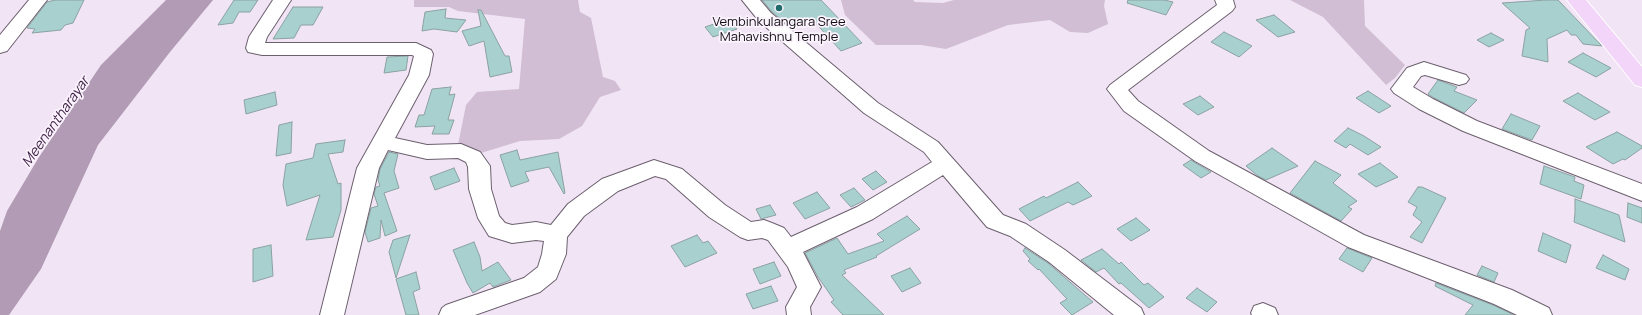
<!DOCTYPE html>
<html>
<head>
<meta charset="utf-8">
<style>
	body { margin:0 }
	canvas { display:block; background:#f1e4f4 }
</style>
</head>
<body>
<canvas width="1642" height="315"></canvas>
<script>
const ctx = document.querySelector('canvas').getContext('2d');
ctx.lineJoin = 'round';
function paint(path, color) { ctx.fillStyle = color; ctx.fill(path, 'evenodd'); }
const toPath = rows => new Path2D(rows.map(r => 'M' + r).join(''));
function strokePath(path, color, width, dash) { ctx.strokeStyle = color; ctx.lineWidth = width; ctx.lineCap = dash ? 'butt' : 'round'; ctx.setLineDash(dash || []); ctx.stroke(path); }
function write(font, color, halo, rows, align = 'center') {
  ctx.font = font + ' Manrope,sans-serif'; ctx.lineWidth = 3.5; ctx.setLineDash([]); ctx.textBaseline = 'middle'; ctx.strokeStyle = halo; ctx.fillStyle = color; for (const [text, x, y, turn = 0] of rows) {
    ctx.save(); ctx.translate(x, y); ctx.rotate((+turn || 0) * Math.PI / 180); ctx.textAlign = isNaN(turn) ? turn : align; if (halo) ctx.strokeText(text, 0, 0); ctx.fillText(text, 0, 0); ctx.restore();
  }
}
const green = toPath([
	[414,0,578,0,580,12,591,18,603,77,615,81,621,90,600,97,582,126,559,139,520,141,478,154,472,148,458,145,466,105,477,92,519,89,525,19,458,11,449,7,414,7],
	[841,0,913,0,915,2,943,3,954,0,1105,0,1104,6,1108,24,1088,33,1070,32,1050,20,1008,25,946,49,921,45,876,45,845,15],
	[1290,0,1364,0,1365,26,1405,65,1395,78,1386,85,1323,17]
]);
const water = toPath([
	[166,0,213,0,170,52,98,145,41,269,9,315,0,315,0,231,7,211,39,157,101,65]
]);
const building = toPath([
	[55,0,84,0,73,23,65,25,61,30,32,33,35,29,27,28,47,2,55,0],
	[234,0,258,0,250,12,239,12,233,23,218,25,234,0],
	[762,0,821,0,862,43,841,51,811,18,788,25,772,12,762,0],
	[1128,0,1164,0,1173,2,1166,15,1127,3,1128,0],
	[1546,0,1558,0,1602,46,1583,44,1576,35,1571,35,1567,30,1547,39,1548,62,1522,56,1526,30,1530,28,1502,3,1546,0],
	[293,7,323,7,313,25,301,25,294,38,273,39,293,7],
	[446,9,445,18,466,20,457,32,434,29,422,31,425,12,446,9],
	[478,10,481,10,505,56,509,56,512,72,490,77,484,41,469,46,462,31,481,26,478,10],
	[1274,15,1295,32,1278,37,1256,20,1274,15],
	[729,19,737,29,713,37,705,27,729,19],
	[1224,32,1252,46,1239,57,1211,42,1224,32],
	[1491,33,1504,40,1489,47,1477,40,1491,33],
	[1583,53,1611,68,1596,77,1568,62,1583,53],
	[408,56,406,70,384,73,387,57,408,56],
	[1438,80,1457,87,1454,91,1477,100,1464,113,1434,98,1428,94,1438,80],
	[451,87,449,95,455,94,448,120,454,120,449,134,432,134,435,126,415,127,419,115,424,115,432,89,451,87],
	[1368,91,1391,106,1379,113,1356,98,1368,91],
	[275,92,277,105,246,114,244,100,275,92],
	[1578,93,1610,112,1595,120,1563,101,1578,93],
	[1200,96,1214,107,1198,115,1183,104,1200,96],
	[1511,114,1540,126,1532,140,1502,129,1511,114],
	[292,122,291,153,276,156,279,125,292,122],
	[1348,128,1364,136,1381,147,1368,155,1350,144,1346,148,1334,141,1348,128],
	[1617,132,1642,146,1642,148,1625,160,1623,159,1613,164,1586,147,1617,132],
	[345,140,343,152,328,154,338,184,341,183,341,210,333,237,306,240,320,195,287,206,283,185,286,164,313,158,316,144,345,140],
	[1272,148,1298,166,1266,180,1258,176,1246,166,1272,148],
	[517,150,520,160,558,152,565,193,564,194,549,167,525,172,529,181,511,187,500,155,517,150],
	[389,152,398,154,394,171,399,188,384,193,397,231,385,236,381,220,380,238,368,242,365,232,371,208,378,206,374,194,376,187,380,186,378,180,380,169,389,152],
	[1191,160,1194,162,1211,172,1201,178,1183,165,1191,160],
	[1315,161,1341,175,1333,183,1357,201,1348,207,1352,209,1341,221,1290,193,1315,161],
	[1380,163,1398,177,1376,187,1358,174,1380,163],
	[1544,166,1575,177,1574,181,1584,185,1581,199,1540,184,1544,166],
	[454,168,460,181,435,190,430,177,454,168],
	[876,171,887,182,873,190,862,179,876,171],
	[1078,182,1092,196,1073,205,1068,202,1030,221,1019,209,1044,196,1046,198,1078,182],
	[1418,187,1422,187,1446,198,1422,243,1410,237,1422,222,1413,215,1417,207,1408,202,1418,187],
	[854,188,865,200,851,207,840,195,854,188],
	[817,192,830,208,805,219,793,203,817,192],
	[1575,199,1619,215,1625,242,1574,222,1575,213,1575,199],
	[1628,203,1642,208,1642,223,1627,217,1628,203],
	[770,205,776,215,761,219,756,209,770,205],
	[907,216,920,229,876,256,877,257,844,270,846,273,842,275,884,315,843,315,831,302,834,300,818,277,805,253,837,238,848,254,884,241,877,234,907,216],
	[1136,218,1150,230,1131,241,1117,229,1136,218],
	[1543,233,1571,245,1566,263,1538,251,1543,233],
	[410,235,396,278,389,252,393,240,410,235],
	[697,235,703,243,708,241,717,253,685,267,671,246,697,235],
	[474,242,480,257,482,271,498,262,511,280,493,287,490,283,473,293,467,283,453,250,474,242],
	[271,245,273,276,253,282,253,249,271,245],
	[1025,248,1048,263,1093,302,1072,315,1060,303,1067,299,1039,269,1038,270,1028,261,1030,259,1023,251,1025,248],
	[1347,248,1372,258,1363,272,1339,259,1347,248],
	[1102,249,1119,264,1121,262,1144,285,1148,283,1164,297,1149,308,1121,283,1119,284,1104,268,1096,272,1081,260,1102,249],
	[1603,255,1629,269,1625,280,1596,268,1603,255],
	[774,262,781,276,760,284,753,269,774,262],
	[1482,266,1498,273,1494,282,1477,275,1482,266],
	[910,268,921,283,902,292,891,276,910,268],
	[416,272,420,289,413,292,419,315,406,315,396,279,416,272],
	[1436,283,1493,305,1514,315,1465,315,1473,305,1435,286,1436,283],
	[771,286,778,301,753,309,746,294,771,286],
	[1197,288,1217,302,1207,312,1186,298,1197,288]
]);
const minor = toPath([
	[29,0,47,0,7,51,0,53,0,35,29,0],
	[273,0,291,0,267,37,265,43,416,43,431,50,433,54,429,75,395,138,427,145,461,144,480,152,490,166,491,189,499,216,505,223,512,225,536,222,551,225,568,204,602,179,654,160,682,169,725,205,751,222,764,220,772,223,784,228,791,237,857,207,932,162,924,152,864,113,759,21,742,0,760,0,771,13,878,103,938,142,1003,215,1026,224,1065,250,1141,308,1144,315,1114,315,1049,262,1010,236,987,227,943,175,873,219,803,252,821,287,810,307,811,315,787,315,786,307,797,287,788,267,768,240,762,238,748,240,740,237,709,217,666,179,655,176,618,191,584,216,567,237,566,254,556,279,540,292,475,315,439,315,442,308,446,305,524,278,538,267,542,254,544,241,536,240,512,243,489,236,478,218,469,189,468,167,466,162,458,158,427,159,388,150,379,168,344,315,320,315,357,168,409,75,414,56,412,55,262,55,248,52,246,48,249,37,273,0],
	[1215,0,1233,0,1235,7,1232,11,1128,90,1138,101,1209,151,1364,235,1512,290,1549,308,1552,315,1517,315,1494,304,1348,247,1195,161,1124,111,1107,89,1110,85,1217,5,1215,0],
	[1424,62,1466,75,1469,79,1466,83,1459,85,1425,75,1421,76,1413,87,1433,99,1477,121,1642,184,1642,201,1463,131,1419,109,1394,93,1391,89,1407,68,1424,62],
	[1263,303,1275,308,1278,315,1252,315,1251,313,1254,306,1263,303]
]);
const major = toPath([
	[1567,0,1586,0,1642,67,1642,87,1635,85,1567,0]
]);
const markers = [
	[779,8,4,"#1e6b6a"]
];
const poiNames = [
	["Vembinkulangara Sree",779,22],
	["Mahavishnu Temple",779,37]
];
const waterNames = [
	["Meenantharayar",56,122,-55]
];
paint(green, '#d1bed5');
paint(water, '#b19bb5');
paint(building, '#a7d0cf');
strokePath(building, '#8ba2a1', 1);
strokePath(minor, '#6c606f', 2);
strokePath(major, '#fff', 2);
paint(minor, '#fff');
paint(major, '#f3d5fa');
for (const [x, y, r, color] of markers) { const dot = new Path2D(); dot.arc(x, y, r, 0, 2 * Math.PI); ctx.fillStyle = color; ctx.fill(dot); strokePath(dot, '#fbf3fd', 1.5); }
write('13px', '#120e13', '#fbf3fd', poiNames);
write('italic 14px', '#3d1f44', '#fbf3fd', waterNames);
</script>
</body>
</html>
